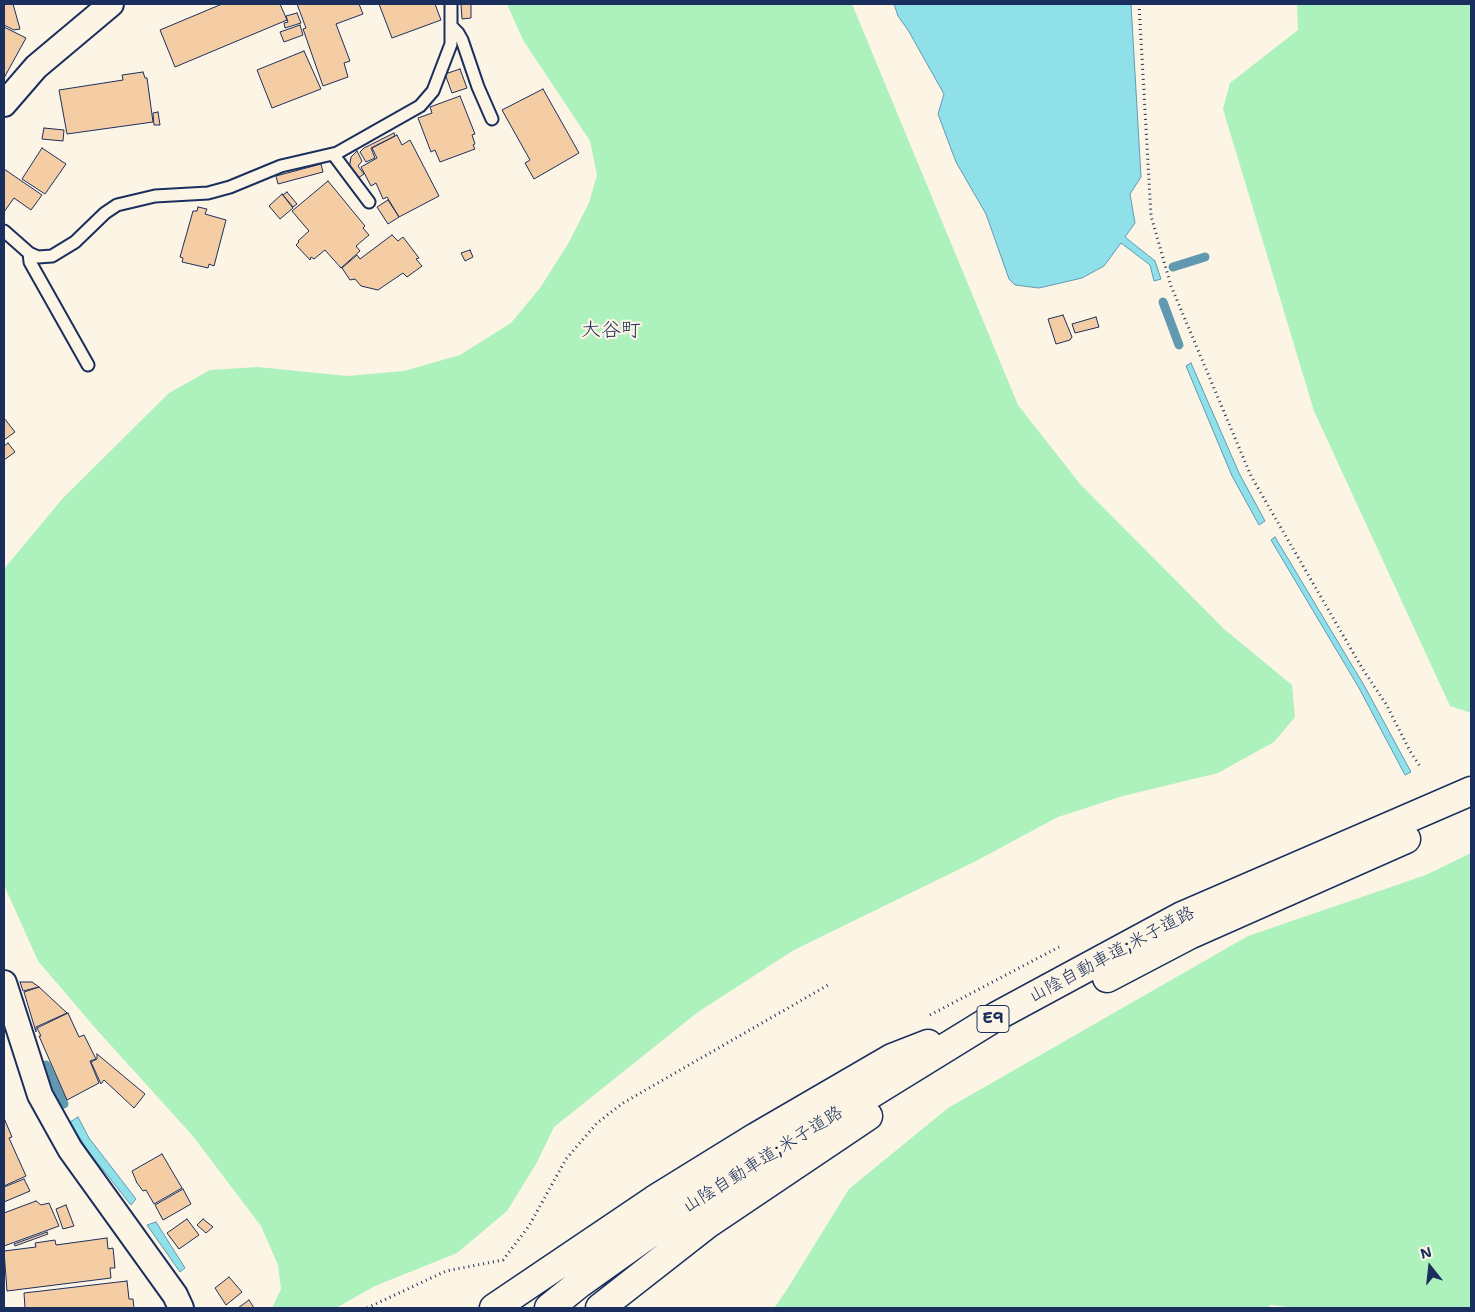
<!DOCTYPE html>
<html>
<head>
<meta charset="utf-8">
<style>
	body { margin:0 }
	#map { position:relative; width:1475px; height:1312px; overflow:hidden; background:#fcf5e5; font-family:"Shantell Sans",sans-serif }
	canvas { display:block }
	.frame { position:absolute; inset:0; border:5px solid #1b2f5e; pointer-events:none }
	.north { position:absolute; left:1405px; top:1242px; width:50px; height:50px; -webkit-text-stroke:4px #fcf5e5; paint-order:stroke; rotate:344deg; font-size:14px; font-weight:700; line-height:20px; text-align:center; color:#1b2f5e }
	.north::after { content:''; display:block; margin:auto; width:18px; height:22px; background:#1b2f5e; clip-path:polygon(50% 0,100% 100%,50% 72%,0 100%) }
</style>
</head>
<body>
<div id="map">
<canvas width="1475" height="1312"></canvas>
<div class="frame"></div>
<div class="north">N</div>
</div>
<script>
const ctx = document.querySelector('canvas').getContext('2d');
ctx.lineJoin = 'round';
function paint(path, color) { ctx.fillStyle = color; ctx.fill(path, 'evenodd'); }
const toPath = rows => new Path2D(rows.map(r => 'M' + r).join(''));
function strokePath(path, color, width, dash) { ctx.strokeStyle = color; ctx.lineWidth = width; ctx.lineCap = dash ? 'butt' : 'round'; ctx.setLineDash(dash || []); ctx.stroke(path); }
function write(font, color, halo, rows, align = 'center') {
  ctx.font = font + ' "Shantell Sans","Klee One",sans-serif'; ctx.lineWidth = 4.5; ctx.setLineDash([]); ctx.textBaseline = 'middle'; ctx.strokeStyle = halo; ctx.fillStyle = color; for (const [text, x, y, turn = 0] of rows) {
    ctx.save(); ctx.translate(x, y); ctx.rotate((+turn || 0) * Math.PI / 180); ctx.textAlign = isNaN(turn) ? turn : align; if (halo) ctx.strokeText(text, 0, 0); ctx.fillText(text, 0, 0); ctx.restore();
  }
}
const green = toPath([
	[507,4,852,4,1018,405,1080,484,1224,629,1292,685,1295,717,1274,742,1218,773,1123,796,1058,817,974,862,794,950,698,1012,554,1127,536,1164,507,1211,457,1253,375,1286,336,1308,272,1308,281,1289,278,1265,261,1226,192,1135,97,1030,38,961,4,885,4,569,63,498,169,393,210,370,258,367,347,376,404,371,460,355,511,323,540,288,568,244,589,203,597,175,590,141,523,40],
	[1297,4,1471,4,1471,713,1450,706,1314,411,1223,109,1230,83,1298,30],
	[1471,853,1471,1308,1298,1308,1270,1305,1267,1308,774,1308,786,1291,849,1189,948,1108,1248,936,1426,875]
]);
const water = toPath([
	[894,4,1131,4,1141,177,1130,194,1135,223,1125,237,1155,261,1161,279,1154,281,1150,265,1121,243,1104,266,1082,278,1039,288,1015,285,1009,279,986,214,956,162,938,114,944,94,908,30,898,16,894,4],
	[1191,363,1239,473,1265,521,1259,525,1232,476,1186,366,1191,363],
	[1275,537,1365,687,1411,772,1405,775,1359,688,1271,540,1275,537],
	[78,1117,89,1138,136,1199,131,1205,88,1151,70,1122,78,1117],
	[156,1222,185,1268,180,1272,147,1225,156,1222]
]);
const stream = toPath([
	[1173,267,1205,257],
	[1163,302,1179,345],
	[46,1065,64,1104]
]);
const building = toPath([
	[4,4,13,4,20,29,14,30,4,25,4,4],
	[222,4,280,4,287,20,175,67,160,30,222,4],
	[297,4,359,4,363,14,336,24,350,61,344,63,348,77,323,86,303,29,306,28,297,4],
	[379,4,435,4,441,20,392,38,379,4],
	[461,4,471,4,471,18,462,19,461,4],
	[297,13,301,23,285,28,284,23,288,22,286,16,297,13],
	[300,25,303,35,284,42,280,32,300,25],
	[4,27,26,38,4,78,4,27],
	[304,51,321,89,272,108,257,70,304,51],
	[460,69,467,88,452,93,445,74,460,69],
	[143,72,145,78,147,78,153,122,67,134,59,90,123,80,122,75,143,72],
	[543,89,579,153,534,179,525,163,530,160,502,110,543,89],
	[460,96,475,134,472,135,475,144,473,145,475,149,440,162,435,150,431,152,418,118,432,113,430,107,460,96],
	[158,112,160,125,154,125,153,113,158,112],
	[44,128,64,130,63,141,42,139,44,128],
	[394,133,395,136,371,148,375,158,366,162,360,152,364,148,394,133],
	[397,135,402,145,410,140,439,196,399,217,387,197,383,199,376,183,371,186,361,167,377,158,372,148,397,135],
	[42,148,66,164,45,194,22,179,42,148],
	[357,151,362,161,358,166,364,174,358,178,349,169,351,157,357,151],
	[321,164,323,172,278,184,276,176,321,164],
	[4,169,42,195,31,210,14,198,4,212,4,169],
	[328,181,365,226,363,228,369,235,356,246,360,251,341,268,325,250,314,259,311,257,310,260,296,245,299,242,298,241,309,231,292,211,328,181],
	[287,192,297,204,293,207,283,195,287,192],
	[282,194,293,208,280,219,269,206,282,194],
	[388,200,399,217,388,224,377,207,388,200],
	[198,207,207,209,205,214,226,220,214,266,209,264,208,268,182,262,183,258,180,257,193,211,197,211,198,207],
	[392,235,398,241,403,237,419,258,416,259,422,266,407,277,403,273,378,290,361,286,355,279,350,280,342,268,357,255,360,259,392,235],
	[470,250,473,257,465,261,461,253,470,250],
	[1063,315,1072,337,1070,340,1056,344,1048,319,1063,315],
	[1096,317,1099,327,1075,333,1072,324,1096,317],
	[4,418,15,432,4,440,4,418],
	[8,443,15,452,4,460,4,446,8,443],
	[20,982,32,982,39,987,23,991,20,982],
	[39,987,67,1013,36,1027,36,1032,24,992,39,987],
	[68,1013,79,1037,84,1035,96,1059,90,1061,99,1083,67,1100,39,1036,41,1036,37,1028,68,1013],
	[97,1054,145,1094,134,1108,104,1080,101,1084,91,1062,97,1059,97,1054],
	[4,1118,12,1137,9,1138,26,1176,4,1186,4,1118],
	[162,1154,182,1188,154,1204,146,1190,143,1191,137,1183,132,1171,162,1154],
	[24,1179,30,1191,4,1202,4,1187,24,1179],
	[183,1189,191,1204,163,1220,155,1205,183,1189],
	[36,1201,41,1205,49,1203,59,1226,4,1246,4,1213,36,1201],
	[66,1205,74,1226,63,1229,56,1209,66,1205],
	[187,1219,199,1235,179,1249,167,1233,187,1219],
	[203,1219,213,1227,206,1233,197,1225,203,1219],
	[47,1232,48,1234,15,1246,14,1244,47,1232],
	[107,1238,108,1249,113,1248,115,1268,110,1268,111,1278,7,1291,4,1251,36,1247,35,1243,55,1240,56,1245,107,1238],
	[229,1277,242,1292,226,1305,215,1288,229,1277],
	[127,1281,129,1299,133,1299,134,1308,25,1308,24,1293,127,1281],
	[249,1300,254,1308,238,1308,249,1300]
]);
const path = toPath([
	[1139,4,1151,216,1171,286,1251,476,1362,668,1386,704,1410,751,1421,768],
	[930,1015,1059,947],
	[367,1308,446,1271,503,1260,529,1226,566,1159,597,1123,623,1103,828,985]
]);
const service = toPath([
	[451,26,458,33,462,40,478,87,492,119],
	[333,154,369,202],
	[4,231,29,253,38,257,52,256,75,242,105,213,117,205,155,196,208,193,230,187,281,166,337,153,420,106,433,91,451,44,451,4],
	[29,253,30,262,88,365]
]);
const minor = toPath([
	[4,104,36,67,111,4],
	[4,983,40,1095,70,1149,175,1295,181,1308]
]);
const motorway = toPath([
	[1107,978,1189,935,1406,839],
	[494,1308,654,1200,756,1137,892,1058,928,1044],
	[549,1308,580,1283,684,1209,997,1016,1182,916,1471,791],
	[600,1308,706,1225,868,1116]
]);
const shields = [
	[993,1019,32]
];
const shieldNames = [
	["E9",993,1019]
];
const streetNames = [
	["山陰自動車道;米子道路",1112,955,-28],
	["山陰自動車道;米子道路",763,1160,-32]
];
const quarterNames = [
	["大谷町",611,331]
];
paint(green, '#adf1bc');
paint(water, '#8fe0e9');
strokePath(water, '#6199b1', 1);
strokePath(stream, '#6199b1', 9);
paint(building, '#f5cda5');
strokePath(building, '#1b2f5e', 1);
strokePath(service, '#1b2f5e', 15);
strokePath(minor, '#1b2f5e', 28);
strokePath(motorway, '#1b2f5e', 31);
strokePath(path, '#1b2f5e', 3, [1, 4]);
strokePath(service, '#fcf5e5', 11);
strokePath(minor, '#fcf5e5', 24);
strokePath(motorway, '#fcf5e5', 28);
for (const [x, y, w] of shields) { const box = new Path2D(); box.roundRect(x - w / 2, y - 13.5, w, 27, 4); ctx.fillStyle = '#fcf5e5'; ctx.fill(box); strokePath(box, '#1b2f5e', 1); }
write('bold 16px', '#1b2f5e', null, shieldNames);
write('18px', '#1b2f5e', '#fcf5e5', streetNames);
write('20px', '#1b2f5e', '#fcf5e5', quarterNames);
</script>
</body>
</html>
